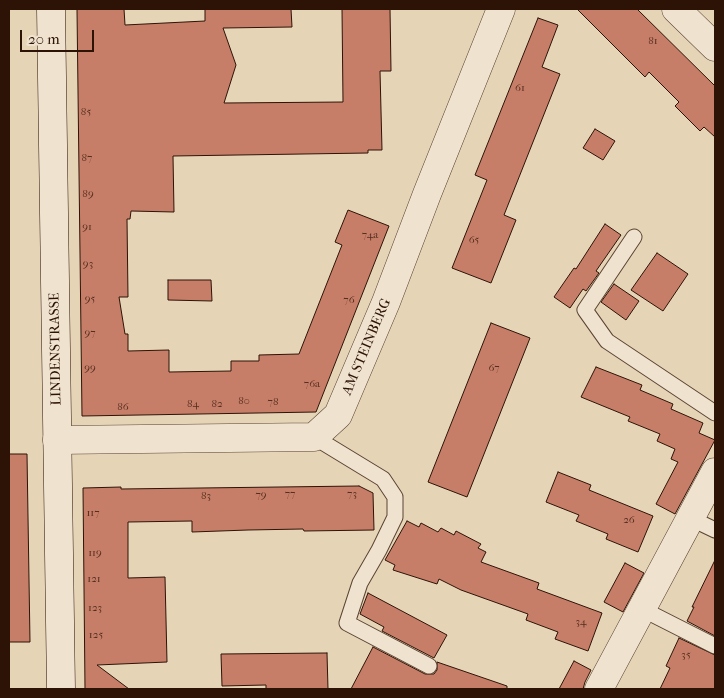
<!DOCTYPE html>
<html>
<head>
<meta charset="utf-8">
<style>
	body { margin:0 }
	#map { position:relative; width:724px; height:698px; overflow:hidden; background:#e6d4b7; font-family:"IM FELL French Canon",serif }
	canvas { display:block }
	.frame { position:absolute; inset:0; border:10px solid #2d1306; pointer-events:none }
	.scale { position:absolute; left:20px; top:30px; width:74px; height:22px; box-sizing:border-box; border:2px solid #2d1306; border-top:0; padding-left:6px; font-size:15px; line-height:18px; white-space:nowrap; color:#2d1306; -webkit-text-stroke:4px #efe3d0; paint-order:stroke }
</style>
</head>
<body>
<div id="map">
<canvas width="724" height="698"></canvas>
<div class="frame"></div>
<div class="scale">20 m</div>
</div>
<script>
const ctx = document.querySelector('canvas').getContext('2d');
ctx.lineJoin = 'round';
function paint(path, color) { ctx.fillStyle = color; ctx.fill(path, 'evenodd'); }
const toPath = rows => new Path2D(rows.map(r => 'M' + r).join(''));
function strokePath(path, color, width, dash) { ctx.strokeStyle = color; ctx.lineWidth = width; ctx.lineCap = dash ? 'butt' : 'round'; ctx.setLineDash(dash || []); ctx.stroke(path); }
function write(font, color, halo, rows, align = 'center') {
  ctx.font = font + ' "IM FELL French Canon",serif'; ctx.lineWidth = 5; ctx.setLineDash([]); ctx.textBaseline = 'middle'; ctx.strokeStyle = halo; ctx.fillStyle = color; for (const [text, x, y, turn = 0] of rows) {
    ctx.save(); ctx.translate(x, y); ctx.rotate((+turn || 0) * Math.PI / 180); ctx.textAlign = isNaN(turn) ? turn : align; if (halo) ctx.strokeText(text, 0, 0); ctx.fillText(text, 0, 0); ctx.restore();
  }
}
const building = toPath([
	[77,9,124,9,125,25,205,21,205,9,291,9,292,27,223,28,236,65,224,103,343,102,342,9,390,9,391,71,380,71,382,150,368,150,368,153,173,156,174,212,131,211,130,219,127,219,128,297,119,297,125,334,128,334,128,351,169,350,169,372,231,371,231,361,259,361,259,355,299,354,342,245,335,242,348,210,389,226,316,412,82,416,77,9],
	[577,9,637,9,715,86,715,137,704,127,700,131,675,106,679,102,649,72,645,77,577,9],
	[538,18,558,25,542,67,560,74,504,215,516,220,491,283,452,268,487,180,475,175,538,18],
	[595,129,615,141,603,160,583,148,595,129],
	[605,224,621,235,596,271,599,273,586,291,583,289,570,308,554,297,574,268,576,269,605,224],
	[657,253,688,274,663,311,631,290,657,253],
	[168,280,211,280,212,301,168,300,168,280],
	[614,284,639,301,626,320,601,302,614,284],
	[491,323,530,338,467,497,428,482,491,323],
	[596,367,642,385,640,390,673,404,671,409,703,423,699,433,715,440,675,514,656,504,678,462,671,459,675,449,657,441,660,434,628,421,630,417,581,397,596,367],
	[9,454,27,454,30,642,9,642,9,454],
	[558,472,591,485,589,490,653,516,638,552,606,539,608,534,576,521,579,515,546,502,558,472],
	[359,486,373,493,374,530,304,531,303,529,248,530,192,532,192,521,128,522,128,578,165,577,167,662,97,665,129,689,85,689,83,488,121,487,121,489,359,486],
	[407,521,419,527,421,523,438,532,441,528,454,535,456,531,481,544,478,548,486,552,481,562,539,583,537,589,602,613,588,651,555,639,558,632,526,620,528,614,461,590,439,579,437,584,393,570,395,565,385,560,407,521],
	[715,560,715,636,687,621,694,607,692,607,715,560],
	[625,563,644,573,623,612,604,602,625,563],
	[368,593,447,635,434,658,382,631,384,627,360,614,368,593],
	[679,638,715,655,715,689,660,689,670,668,666,666,679,638],
	[373,647,425,674,434,674,437,670,437,662,507,686,507,689,351,689,373,647],
	[327,653,328,689,266,689,266,685,222,686,221,654,327,653],
	[574,661,591,670,585,682,583,689,559,689,574,661]
]);
const lane = toPath([
	[634,237,585,310,607,341,715,413],
	[314,437,383,479,395,497,395,517,379,550,360,583,347,623,429,666],
	[690,518,715,530],
	[642,609,715,646]
]);
const street = toPath([
	[676,9,715,47],
	[57,440,314,437,338,415,386,302,427,194,501,9],
	[599,689,715,472]
]);
const secondary = toPath([
	[51,9,61,689]
]);
const numberNames = [
	["81",653,41],
	["61",520,88],
	["85",86,112],
	["87",87,158],
	["89",88,194],
	["91",87,227],
	["74a",370,235],
	["65",474,240],
	["93",88,264],
	["95",90,299],
	["76",349,300],
	["97",90,333],
	["99",90,368],
	["67",494,368],
	["76a",312,384],
	["80",244,401],
	["78",273,402],
	["84",193,404],
	["82",217,404],
	["86",123,407],
	["77",290,494],
	["73",352,494],
	["79",261,495],
	["83",206,496],
	["117",93,513],
	["26",629,520],
	["119",95,553],
	["121",94,579],
	["123",95,608],
	["34",581,622],
	["125",96,635],
	["35",686,655]
];
const streetNames = [
	["AM STEINBERG",367,347,-67],
	["LINDENSTRASSE",56,349,-91]
];
paint(building, '#c77e68');
strokePath(building, '#2d1306', 1);
strokePath(lane, '#5b4332', 17);
strokePath(street, '#5b4332', 29);
strokePath(secondary, '#2d1306', 29);
strokePath(lane, '#efe3d0', 15);
strokePath(street, '#efe3d0', 28);
strokePath(secondary, '#efe3d0', 28);
write('11px', '#542e1e', null, numberNames);
write('14px', '#2d1306', '#efe3d0', streetNames);
</script>
</body>
</html>
